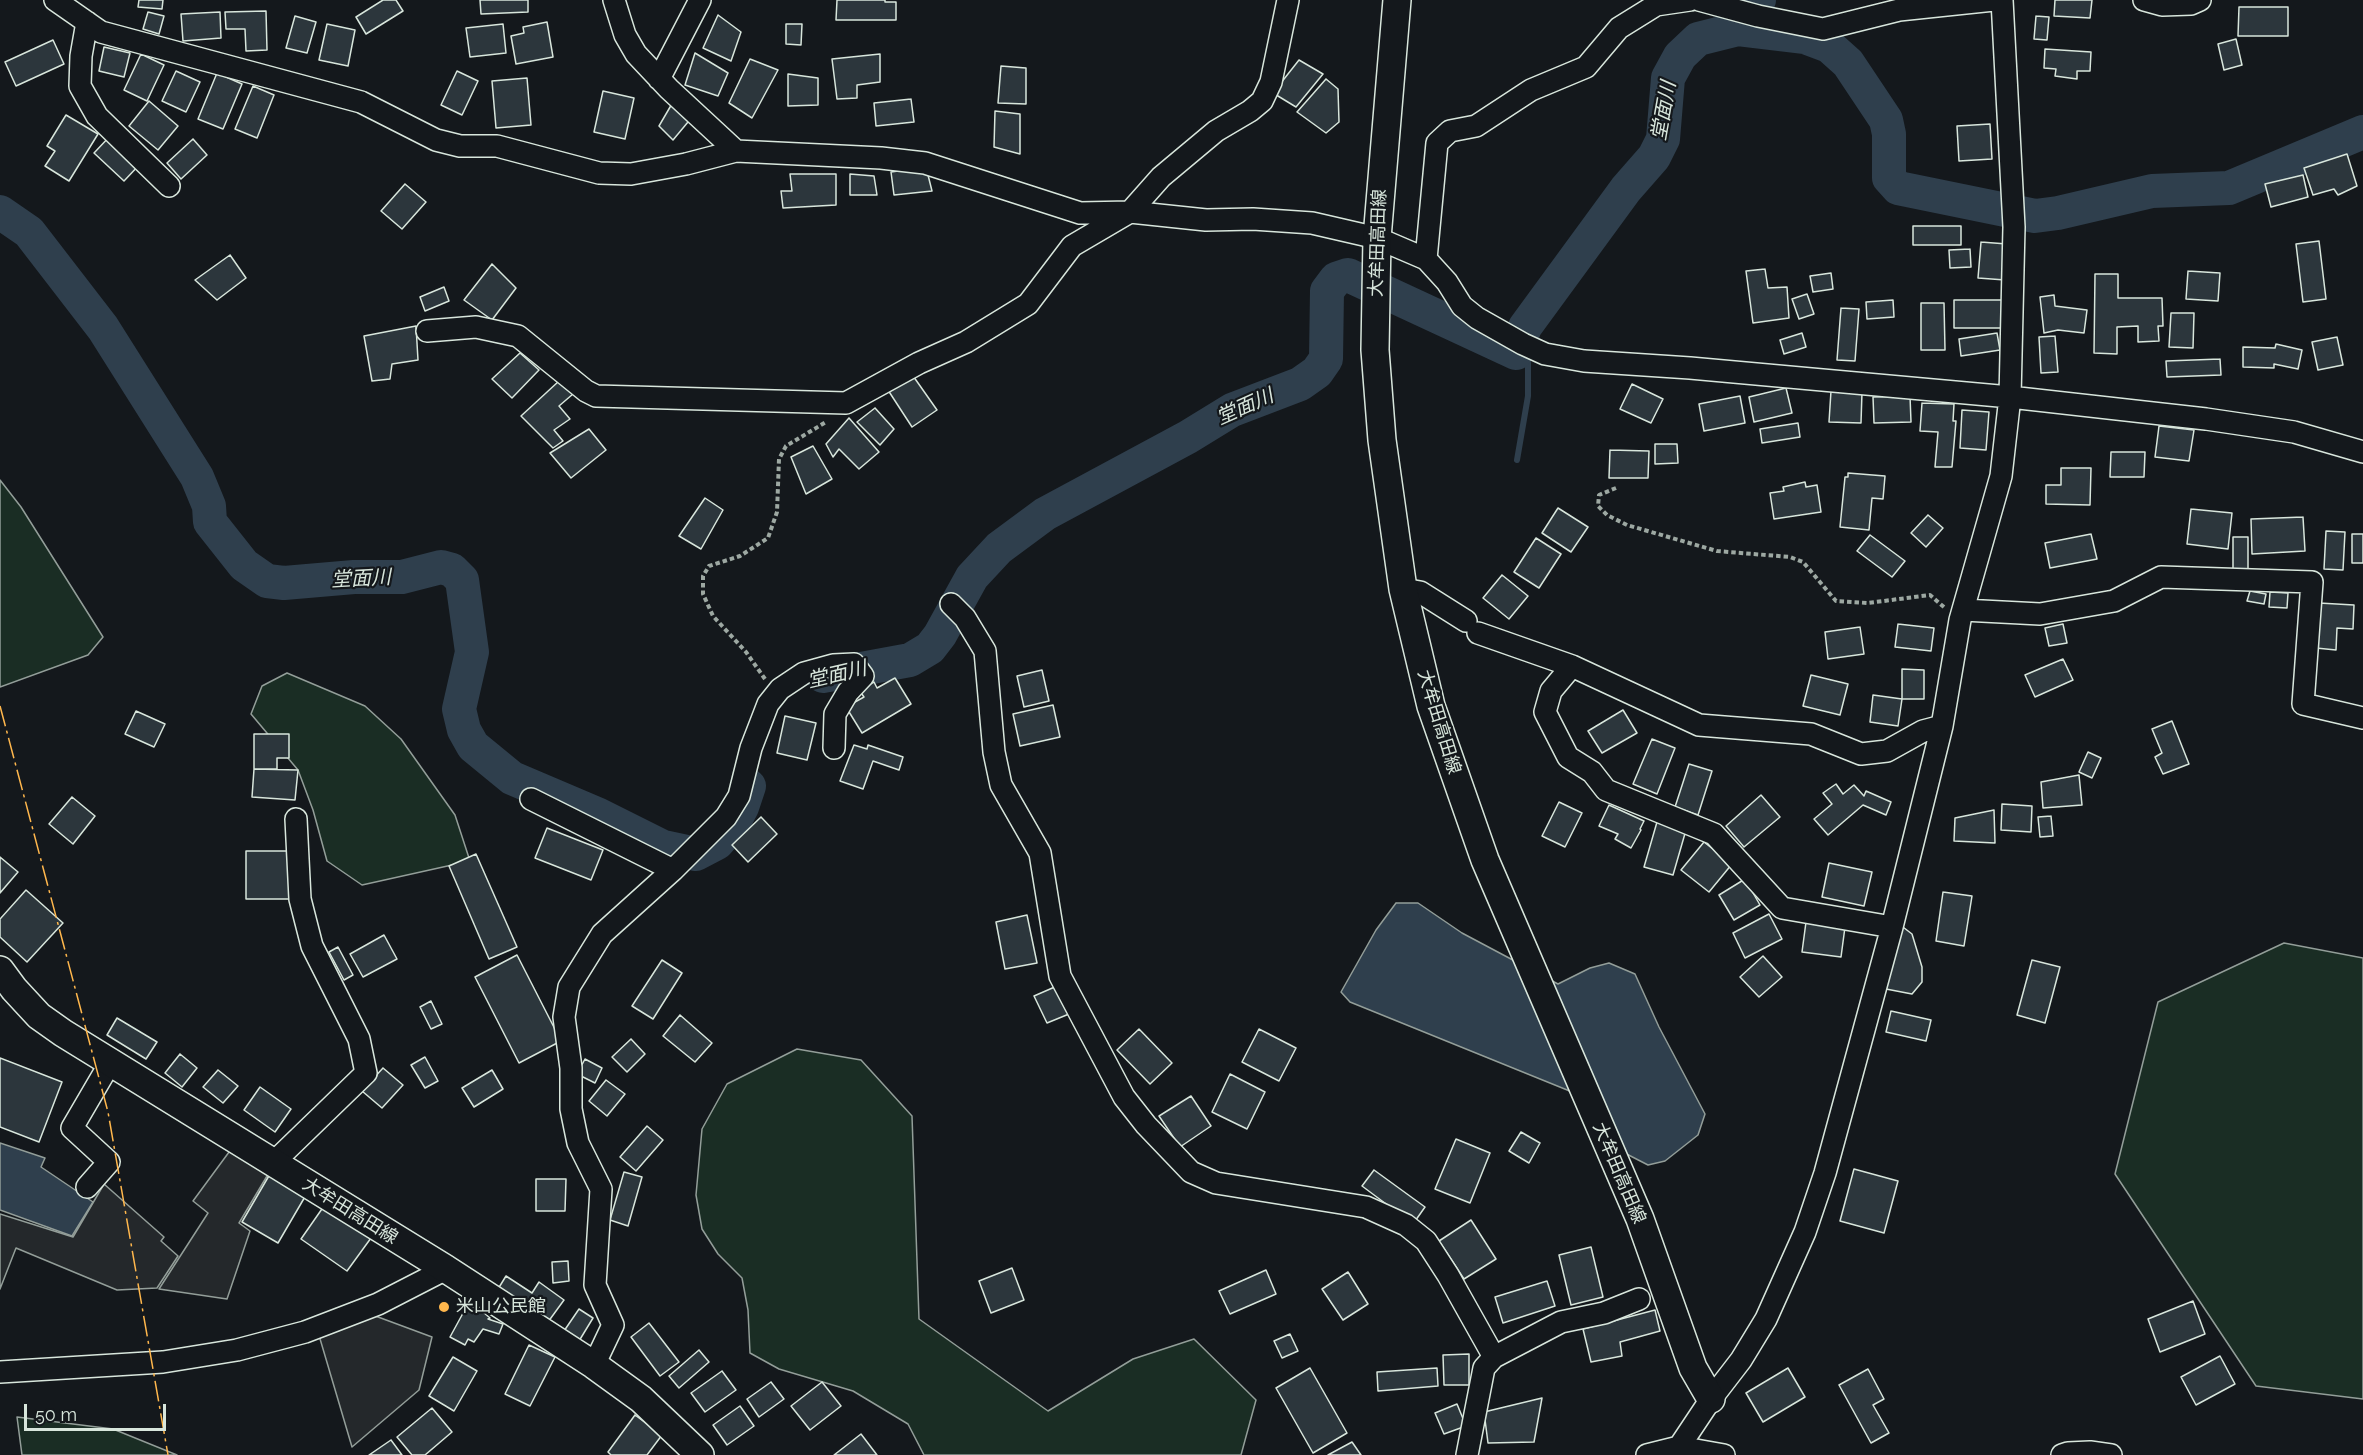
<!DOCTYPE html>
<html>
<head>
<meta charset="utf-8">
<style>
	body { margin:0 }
	#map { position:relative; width:2363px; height:1455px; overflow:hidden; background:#14181c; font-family:Raleway,sans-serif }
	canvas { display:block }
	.scale { position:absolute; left:24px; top:1404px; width:142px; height:27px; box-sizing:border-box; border:3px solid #d8e6dc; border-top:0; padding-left:8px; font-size:18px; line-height:21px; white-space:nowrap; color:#d8e6dc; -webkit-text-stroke:4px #14181c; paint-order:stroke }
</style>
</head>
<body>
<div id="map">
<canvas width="2363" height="1455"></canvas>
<div class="scale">50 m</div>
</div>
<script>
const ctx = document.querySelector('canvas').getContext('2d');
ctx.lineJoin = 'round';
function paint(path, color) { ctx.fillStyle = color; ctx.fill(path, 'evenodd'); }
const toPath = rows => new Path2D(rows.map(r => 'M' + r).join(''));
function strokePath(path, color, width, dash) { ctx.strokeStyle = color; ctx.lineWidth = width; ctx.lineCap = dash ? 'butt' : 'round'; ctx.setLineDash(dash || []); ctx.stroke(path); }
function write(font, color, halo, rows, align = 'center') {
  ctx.font = font + ' Raleway,"Noto Sans JP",sans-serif'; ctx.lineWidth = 4.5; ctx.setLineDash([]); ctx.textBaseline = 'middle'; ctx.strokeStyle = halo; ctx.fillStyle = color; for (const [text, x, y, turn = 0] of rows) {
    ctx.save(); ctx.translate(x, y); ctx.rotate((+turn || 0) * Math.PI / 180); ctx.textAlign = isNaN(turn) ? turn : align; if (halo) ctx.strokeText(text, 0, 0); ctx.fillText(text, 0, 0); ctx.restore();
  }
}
const green = toPath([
	[0,480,21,507,103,637,88,655,0,687,0,480],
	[287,673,365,706,401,739,455,815,470,861,362,885,327,861,313,810,298,770,251,714,262,686,287,673],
	[2284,943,2363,958,2363,1399,2256,1386,2115,1174,2158,1002,2284,943],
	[797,1049,861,1060,912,1116,919,1319,1048,1411,1133,1359,1194,1339,1256,1400,1241,1455,924,1455,908,1424,853,1391,779,1369,750,1353,748,1310,742,1278,718,1254,702,1229,696,1195,702,1129,727,1084,797,1049],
	[17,1417,113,1429,177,1455,22,1455,17,1417]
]);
const parking = toPath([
	[232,1148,270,1171,239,1223,250,1231,227,1299,159,1289,208,1213,193,1201,232,1148],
	[104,1184,164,1237,161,1241,178,1256,157,1288,117,1290,16,1248,0,1289,0,1214,73,1237,104,1184],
	[370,1314,432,1337,419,1390,352,1447,318,1332,370,1314]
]);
const water = toPath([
	[1396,903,1418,903,1462,933,1558,984,1590,968,1609,963,1635,974,1659,1027,1705,1114,1698,1135,1665,1161,1648,1165,1613,1147,1582,1096,1350,1002,1341,992,1376,930,1396,903],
	[0,1143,45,1158,41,1167,93,1202,72,1236,0,1210,0,1143]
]);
const stream = toPath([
	[1516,353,1523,356,1528,363,1528,396,1517,460]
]);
const river = toPath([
	[1738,29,1805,37,1829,46,1848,63,1886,120,1889,134,1889,178,1898,188,2035,216,2058,213,2152,191,2229,188,2363,132],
	[0,212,29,232,103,328,197,477,209,506,210,522,244,565,267,581,284,583,354,577,402,577,441,567,452,570,462,580,472,652,459,709,464,730,473,746,512,778,599,815,663,847,696,854,717,843,732,826,742,807,749,786],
	[823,676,910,660,930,648,940,635,972,577,999,548,1045,514,1188,437,1232,410,1300,384,1317,372,1326,359,1327,291,1336,279,1348,275,1516,353,1525,327,1626,189,1654,157,1663,139,1668,78,1680,56,1698,39,1738,29,1759,0]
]);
const building = toPath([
	[139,0,163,0,162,9,138,7,139,0],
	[383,0,396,0,403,11,366,34,356,17,383,0],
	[480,0,528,0,528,12,481,14,480,0],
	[837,0,885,0,885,2,896,2,896,20,836,20,837,0],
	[2055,0,2092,0,2090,18,2054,16,2055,0],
	[2239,7,2288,7,2288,36,2238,36,2239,7],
	[266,11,267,50,246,51,245,29,226,29,225,12,266,11],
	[148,12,164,16,159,34,143,29,148,12],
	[220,12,221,38,183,41,181,14,220,12],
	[718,15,741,32,731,61,703,48,718,15],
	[295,16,316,22,307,53,286,48,295,16],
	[2036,16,2049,17,2047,40,2034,39,2036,16],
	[547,22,553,57,516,64,511,36,524,33,523,27,547,22],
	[327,24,355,30,348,66,319,60,327,24],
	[503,24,506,53,470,57,466,28,503,24],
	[786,24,802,24,801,45,786,44,786,24],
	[2236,39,2242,65,2224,70,2218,44,2236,39],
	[53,40,64,64,16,86,5,62,53,40],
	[104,47,130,53,124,77,99,71,104,47],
	[2045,49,2091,52,2090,71,2077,71,2077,79,2055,76,2056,69,2044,68,2045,49],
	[695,53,728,73,718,96,685,85,695,53],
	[141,54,164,65,147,101,124,90,141,54],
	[880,54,880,82,857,85,857,98,837,99,832,59,880,54],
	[750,59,778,70,752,118,729,103,750,59],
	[1299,60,1323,74,1296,107,1273,93,1299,60],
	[1001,66,1026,68,1026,104,998,103,1001,66],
	[176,71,200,82,186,112,162,101,176,71],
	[457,71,478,81,462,115,441,105,457,71],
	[217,73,242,84,223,129,198,119,217,73],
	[788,74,818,78,818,105,788,106,788,74],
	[527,78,531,125,496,128,492,81,527,78],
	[1326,79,1338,89,1339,122,1326,133,1297,112,1326,79],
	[253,86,274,95,257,138,235,129,253,86],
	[603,91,634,98,625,139,594,132,603,91],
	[911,99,914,122,876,126,874,103,911,99],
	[149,101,178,126,158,150,129,126,149,101],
	[673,102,693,116,673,140,659,126,673,102],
	[995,111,1020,114,1020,154,994,147,995,111],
	[66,115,98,134,69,181,45,166,55,151,47,146,66,115],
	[1990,124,1992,159,1959,161,1957,126,1990,124],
	[111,135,141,163,124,181,94,153,111,135],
	[193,139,207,155,181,179,167,163,193,139],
	[2347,154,2357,186,2338,195,2334,189,2313,195,2304,168,2347,154],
	[926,167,932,191,894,195,891,172,926,167],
	[790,174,836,174,836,205,783,208,781,191,792,191,790,174],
	[850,174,874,176,877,195,850,195,850,174],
	[2303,175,2308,197,2271,207,2265,184,2303,175],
	[405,184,426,202,402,229,381,211,405,184],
	[1913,226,1961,226,1961,245,1913,245,1913,226],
	[2319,241,2326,299,2303,302,2296,244,2319,241],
	[1981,242,2007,244,2005,280,1978,278,1981,242],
	[1970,249,1971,267,1950,268,1949,250,1970,249],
	[230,255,246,278,217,300,195,280,230,255],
	[492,264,516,288,492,320,464,300,492,264],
	[1765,269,1768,288,1787,287,1789,318,1753,323,1746,271,1765,269],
	[2188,271,2220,273,2218,301,2186,299,2188,271],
	[1831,273,1833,289,1813,292,1810,276,1831,273],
	[2095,274,2118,274,2118,298,2162,298,2163,326,2158,326,2159,341,2138,342,2138,326,2117,327,2117,354,2094,353,2095,274],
	[444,287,449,301,425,311,420,297,444,287],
	[1807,294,1814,314,1799,319,1792,299,1807,294],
	[2054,295,2055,306,2087,310,2084,333,2058,330,2044,333,2040,297,2054,295],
	[1893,300,1894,317,1867,319,1866,302,1893,300],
	[1954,300,2002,300,2002,328,1954,328,1954,300],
	[1921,303,1944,303,1945,350,1921,350,1921,303],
	[1841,308,1859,309,1855,361,1837,360,1841,308],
	[2171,313,2194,313,2193,348,2169,347,2171,313],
	[416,326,418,360,392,364,390,379,372,381,364,336,416,326],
	[1802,333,1806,347,1784,354,1780,340,1802,333],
	[1997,333,2000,350,1961,356,1959,339,1997,333],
	[2055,336,2058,372,2041,373,2039,337,2055,336],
	[2337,337,2343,365,2318,370,2312,342,2337,337],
	[2276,344,2302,350,2298,369,2274,364,2274,368,2243,367,2243,347,2275,348,2276,344],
	[520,353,539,370,512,398,492,379,520,353],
	[2220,359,2221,375,2167,377,2166,361,2220,359],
	[911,373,937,410,912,427,886,387,911,373],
	[559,381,573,394,559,406,570,419,554,430,563,441,553,448,521,416,559,381],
	[1632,384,1663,399,1651,423,1620,409,1632,384],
	[1786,388,1792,413,1754,422,1749,397,1786,388],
	[1831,391,1862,392,1861,423,1829,422,1831,391],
	[1740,396,1745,423,1704,431,1699,404,1740,396],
	[1910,396,1911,422,1874,423,1873,397,1910,396],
	[1922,403,1954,404,1953,421,1956,421,1952,467,1935,467,1938,432,1920,431,1922,403],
	[875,408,894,429,880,445,857,422,875,408],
	[1962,410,1989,412,1986,450,1960,448,1962,410],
	[849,418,879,452,859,469,839,449,833,457,826,444,849,418],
	[1798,423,1800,437,1762,443,1760,429,1798,423],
	[2159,426,2194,430,2189,461,2155,457,2159,426],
	[589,429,606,450,571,478,550,453,589,429],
	[1655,444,1677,444,1678,463,1655,464,1655,444],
	[813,446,832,479,806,494,791,457,813,446],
	[1610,450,1649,451,1648,478,1609,478,1610,450],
	[2111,452,2145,452,2144,477,2110,477,2111,452],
	[2061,468,2091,468,2090,505,2046,504,2046,485,2061,485,2061,468],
	[1848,473,1885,476,1883,499,1872,498,1869,530,1840,527,1845,477,1848,477,1848,473],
	[1805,482,1806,487,1817,485,1821,512,1774,519,1770,493,1784,491,1783,487,1805,482],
	[705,498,723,510,701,549,679,536,705,498],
	[1558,508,1588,527,1571,552,1542,533,1558,508],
	[2191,509,2232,513,2228,549,2187,544,2191,509],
	[1928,515,1943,528,1926,547,1911,533,1928,515],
	[2303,517,2305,551,2252,554,2251,519,2303,517],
	[2326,531,2345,532,2343,570,2324,569,2326,531],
	[2091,534,2097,559,2050,568,2045,543,2091,534],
	[2352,534,2363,534,2363,563,2352,563,2352,534],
	[1870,535,1905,561,1892,577,1857,551,1870,535],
	[2233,537,2248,537,2248,570,2233,570,2233,537],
	[1536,538,1561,554,1539,588,1514,572,1536,538],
	[1502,575,1528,596,1509,619,1483,598,1502,575],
	[2250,591,2266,594,2264,604,2247,601,2250,591],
	[2270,592,2288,593,2287,608,2269,607,2270,592],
	[2319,603,2354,605,2353,629,2337,628,2336,650,2316,648,2319,603],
	[1898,624,1934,628,1931,651,1895,647,1898,624],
	[2063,624,2067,643,2049,646,2045,628,2063,624],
	[1860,627,1864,654,1828,659,1825,632,1860,627],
	[2063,659,2073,680,2035,697,2025,675,2063,659],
	[1902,669,1924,670,1924,699,1902,699,1902,669],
	[1042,670,1049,701,1024,707,1017,676,1042,670],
	[1811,675,1848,684,1840,715,1803,706,1811,675],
	[895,678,911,704,862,733,846,707,864,697,859,690,874,682,877,688,895,678],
	[1873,695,1902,699,1898,726,1870,722,1873,695],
	[1053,705,1060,737,1020,746,1013,714,1053,705],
	[1623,710,1637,733,1602,753,1588,731,1623,710],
	[136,711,165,724,154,747,125,734,136,711],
	[785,716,816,723,807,760,777,753,785,716],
	[2172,721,2189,764,2163,774,2155,757,2162,753,2152,729,2172,721],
	[254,734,289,734,289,758,277,758,277,769,254,769,254,734],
	[1652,739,1675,748,1657,794,1633,784,1652,739],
	[854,745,867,749,868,745,903,757,899,770,873,761,863,789,840,781,854,745],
	[2088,752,2101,758,2092,778,2079,772,2088,752],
	[1689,764,1712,771,1698,815,1675,807,1689,764],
	[254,769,298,770,295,800,252,797,254,769],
	[2079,775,2082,805,2043,808,2041,782,2079,775],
	[1836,784,1843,794,1854,785,1864,796,1866,791,1891,802,1886,815,1863,805,1828,835,1814,819,1832,804,1823,793,1836,784],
	[1761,795,1780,817,1744,847,1726,826,1761,795],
	[72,797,95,816,73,844,49,824,72,797],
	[1559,802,1582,813,1565,847,1542,836,1559,802],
	[2002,804,2032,806,2031,832,2001,830,2002,804],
	[1609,805,1644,821,1640,829,1641,830,1631,848,1615,839,1618,834,1599,826,1609,805],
	[1994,810,1995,843,1954,841,1955,818,1994,810],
	[2051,816,2053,836,2040,837,2038,817,2051,816],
	[761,817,777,834,748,862,732,845,761,817],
	[1657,822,1686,830,1673,875,1644,867,1657,822],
	[547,828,603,850,591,880,535,858,547,828],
	[1704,842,1732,864,1709,892,1681,870,1704,842],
	[246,851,293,851,292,899,246,899,246,851],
	[476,854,517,947,489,959,449,866,476,854],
	[0,857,18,872,0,893,0,857],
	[1829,863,1872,872,1864,906,1822,897,1829,863],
	[1745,879,1760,905,1734,920,1719,895,1745,879],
	[26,890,63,923,27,962,0,937,0,919,26,890],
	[1943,892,1972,896,1964,946,1936,941,1943,892],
	[1769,914,1782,939,1745,958,1733,933,1769,914],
	[1027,915,1037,963,1005,969,996,922,1027,915],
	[1806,922,1845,927,1841,957,1802,952,1806,922],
	[1899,924,1912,934,1922,967,1922,982,1912,994,1886,989,1899,924],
	[384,935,397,959,363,977,350,954,384,935],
	[338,947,353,975,344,980,329,952,338,947],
	[517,955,561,1041,519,1063,475,977,517,955],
	[1763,956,1782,977,1759,997,1740,977,1763,956],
	[662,960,682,973,653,1019,632,1006,662,960],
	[2032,960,2060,967,2045,1023,2017,1015,2032,960],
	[1057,986,1069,1014,1047,1023,1034,996,1057,986],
	[431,1001,442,1024,431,1029,420,1007,431,1001],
	[1891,1011,1931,1020,1926,1041,1886,1032,1891,1011],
	[680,1015,712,1043,695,1062,663,1036,680,1015],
	[117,1018,157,1042,146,1059,107,1035,117,1018],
	[1139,1029,1172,1063,1150,1084,1117,1050,1139,1029],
	[1259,1029,1296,1048,1279,1081,1242,1062,1259,1029],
	[631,1039,645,1054,627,1072,612,1057,631,1039],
	[180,1054,197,1068,182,1087,165,1073,180,1054],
	[425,1057,438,1081,425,1088,411,1065,425,1057],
	[0,1058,62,1082,39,1142,0,1127,0,1058],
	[585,1059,602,1068,595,1083,577,1074,585,1059],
	[383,1068,403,1085,382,1108,362,1091,383,1068],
	[218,1070,238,1086,223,1103,203,1087,218,1070],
	[492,1070,503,1089,474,1107,462,1088,492,1070],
	[1230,1074,1265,1092,1247,1129,1212,1112,1230,1074],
	[606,1080,625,1094,607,1116,589,1101,606,1080],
	[260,1087,291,1109,275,1132,244,1110,260,1087],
	[1191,1096,1211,1126,1180,1147,1159,1116,1191,1096],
	[647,1126,663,1140,636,1171,620,1157,647,1126],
	[1521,1132,1540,1143,1529,1163,1509,1151,1521,1132],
	[1456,1139,1490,1153,1470,1203,1435,1189,1456,1139],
	[1854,1169,1898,1181,1884,1233,1840,1221,1854,1169],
	[1374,1170,1425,1207,1413,1224,1362,1186,1374,1170],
	[624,1172,642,1177,628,1226,610,1220,624,1172],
	[270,1174,306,1195,278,1243,242,1222,270,1174],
	[536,1179,566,1179,565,1211,536,1211,536,1179],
	[324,1206,371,1238,347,1271,301,1239,324,1206],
	[1471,1220,1496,1259,1464,1279,1439,1241,1471,1220],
	[1591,1247,1603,1297,1571,1305,1559,1255,1591,1247],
	[568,1261,569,1281,553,1283,552,1262,568,1261],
	[1012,1268,1024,1300,991,1313,979,1281,1012,1268],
	[1266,1270,1276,1294,1230,1314,1219,1291,1266,1270],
	[1348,1272,1368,1304,1343,1320,1322,1289,1348,1272],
	[506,1276,532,1293,539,1282,564,1300,548,1322,498,1289,506,1276],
	[1547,1281,1555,1306,1503,1323,1495,1297,1547,1281],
	[2193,1301,2205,1334,2160,1352,2148,1319,2193,1301],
	[468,1304,483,1312,490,1318,488,1319,503,1324,499,1334,483,1329,474,1342,468,1339,465,1345,450,1337,468,1304],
	[579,1309,593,1318,579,1341,564,1331,579,1309],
	[1655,1310,1660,1331,1620,1342,1622,1356,1591,1362,1583,1329,1655,1310],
	[649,1323,679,1362,660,1376,631,1337,649,1323],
	[1290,1334,1298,1351,1282,1358,1274,1341,1290,1334],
	[529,1345,555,1357,530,1406,505,1394,529,1345],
	[699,1350,709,1362,679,1388,669,1376,699,1350],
	[1469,1354,1469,1385,1444,1385,1443,1355,1469,1354],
	[2220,1356,2235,1384,2196,1405,2181,1377,2220,1356],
	[453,1357,477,1371,454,1411,429,1396,453,1357],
	[1310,1368,1347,1433,1313,1453,1276,1388,1310,1368],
	[1437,1368,1438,1386,1378,1391,1377,1372,1437,1368],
	[1788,1368,1805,1397,1763,1422,1746,1393,1788,1368],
	[1868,1369,1884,1399,1873,1405,1889,1433,1871,1443,1839,1385,1868,1369],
	[722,1371,736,1390,705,1412,691,1393,722,1371],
	[771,1382,784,1399,759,1417,747,1399,771,1382],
	[822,1382,841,1406,810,1430,791,1406,822,1382],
	[1542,1398,1534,1442,1488,1443,1484,1412,1542,1398],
	[1457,1404,1466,1426,1444,1434,1435,1413,1457,1404],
	[740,1406,754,1426,727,1445,713,1425,740,1406],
	[432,1408,452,1432,425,1455,412,1455,397,1437,432,1408],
	[635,1415,662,1435,647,1455,611,1455,608,1452,635,1415],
	[861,1434,877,1455,834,1455,861,1434],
	[391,1440,402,1455,369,1455,391,1440],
	[1352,1442,1361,1455,1328,1455,1352,1442]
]);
const path = toPath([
	[1616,488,1599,495,1598,506,1607,515,1627,525,1717,551,1790,557,1803,562,1836,601,1868,603,1930,595,1945,608],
	[765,679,746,652,713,616,703,594,703,576,709,566,740,556,768,538,777,512,779,459,786,446,826,422]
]);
const minor = toPath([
	[55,0,101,32,361,102,436,140,460,146,497,146,599,173,631,174,686,164,736,151,881,158,925,163,1080,213,1130,212,1206,220,1253,219,1312,223,1377,238,1426,259,1447,282,1462,306,1477,318,1523,344,1545,354,1584,361,1690,368,2010,397,2206,419,2294,432,2363,452],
	[614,0,625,35,636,54,669,89,736,151],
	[1699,0,1758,16,1823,29,1899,10,1994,0],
	[2144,0,2162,5,2191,4,2200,0],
	[87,22,81,56,80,86,97,116,169,186],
	[659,79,700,0],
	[1426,259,1437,143,1450,131,1476,126,1531,90,1586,67,1619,28,1656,5,1690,0],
	[427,331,476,327,518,336,586,391,596,396,846,403,919,363,966,342,1028,304,1072,246,1130,212,1161,177,1216,131,1250,111,1262,101,1271,82,1288,0],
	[1403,589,1420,592,1466,621],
	[951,604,965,618,985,651,994,752,1001,785,1040,853,1060,976,1124,1097,1146,1125,1191,1172,1216,1183,1366,1207,1406,1225,1426,1241,1448,1275,1494,1357],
	[1963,610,2040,614,2114,601,2161,577,2312,582,2303,704,2363,718],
	[1478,633,1572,666,1699,725,1811,734,1861,754,1887,751,1923,731,1942,726],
	[1572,666,1551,691,1545,712,1568,757,1592,772,1606,790,1714,834,1782,908,1892,927],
	[531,799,673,870],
	[273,1163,366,1073,359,1039,312,946,300,899,296,819],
	[87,1187,109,1162,72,1128,110,1063],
	[594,1365,613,1325,595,1285,601,1189,578,1143,571,1109,571,1068,564,1017,569,987,602,934,673,870,726,817,739,796,751,748,768,704,780,689,804,673,833,665,854,664,863,676,848,692,835,714,834,748],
	[0,1372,163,1362,237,1350,305,1332,378,1304,446,1269],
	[1679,1447,1711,1399,1741,1360,1766,1319,1805,1232,1825,1173,1892,927,1942,726,1960,620,2001,476,2010,397,2014,227,2002,0],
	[1467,1455,1484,1368,1494,1357,1561,1322,1604,1313,1639,1299],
	[1647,1455,1679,1447,1724,1455],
	[2062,1455,2068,1453,2090,1452,2111,1455]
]);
const major = toPath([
	[1397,0,1377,238,1375,350,1382,440,1403,589,1431,706,1485,860,1640,1219,1693,1368,1711,1399],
	[0,970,14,989,39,1016,63,1033,446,1269,594,1365,641,1399,700,1455]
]);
const power = toPath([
	[0,706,108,1112,168,1455]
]);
const markers = [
	[444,1307,6,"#ffb74d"]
];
const streetNames = [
	["大牟田高田線",1378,243,-88],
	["大牟田高田線",1439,722,73],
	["大牟田高田線",1619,1173,67],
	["大牟田高田線",350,1211,32]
];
const poiNames = [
	["米山公民館",456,1307]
];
const waterNames = [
	["堂面川",1664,111,-80],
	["堂面川",1245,407,-24],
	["堂面川",361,579,-3],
	["堂面川",837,675,-13]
];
paint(green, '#1a2d24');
strokePath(green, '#939e99', 1.5);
paint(parking, '#24282b');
strokePath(parking, '#939e99', 1.5);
paint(water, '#2f3f4d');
strokePath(water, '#939e99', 1.5);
strokePath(stream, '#2f3f4d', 6);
strokePath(river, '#2f3f4d', 34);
paint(building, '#2c363c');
strokePath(building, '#d8e6dc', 1.5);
strokePath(minor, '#d8e6dc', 24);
strokePath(major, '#d8e6dc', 30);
strokePath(path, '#9da8a2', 4, [4.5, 3]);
strokePath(minor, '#14181c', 21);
strokePath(major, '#14181c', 27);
strokePath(power, '#ffb74d', 1.5, [21, 4.5, 3, 4.5]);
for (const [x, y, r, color] of markers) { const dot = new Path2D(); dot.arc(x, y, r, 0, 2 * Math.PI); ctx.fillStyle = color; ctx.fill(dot); strokePath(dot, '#14181c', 2); }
write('18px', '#d8e6dc', '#14181c', streetNames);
write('18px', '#d8e6dc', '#14181c', poiNames, 'left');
write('italic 20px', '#d8e6dc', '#14181c', waterNames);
</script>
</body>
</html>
